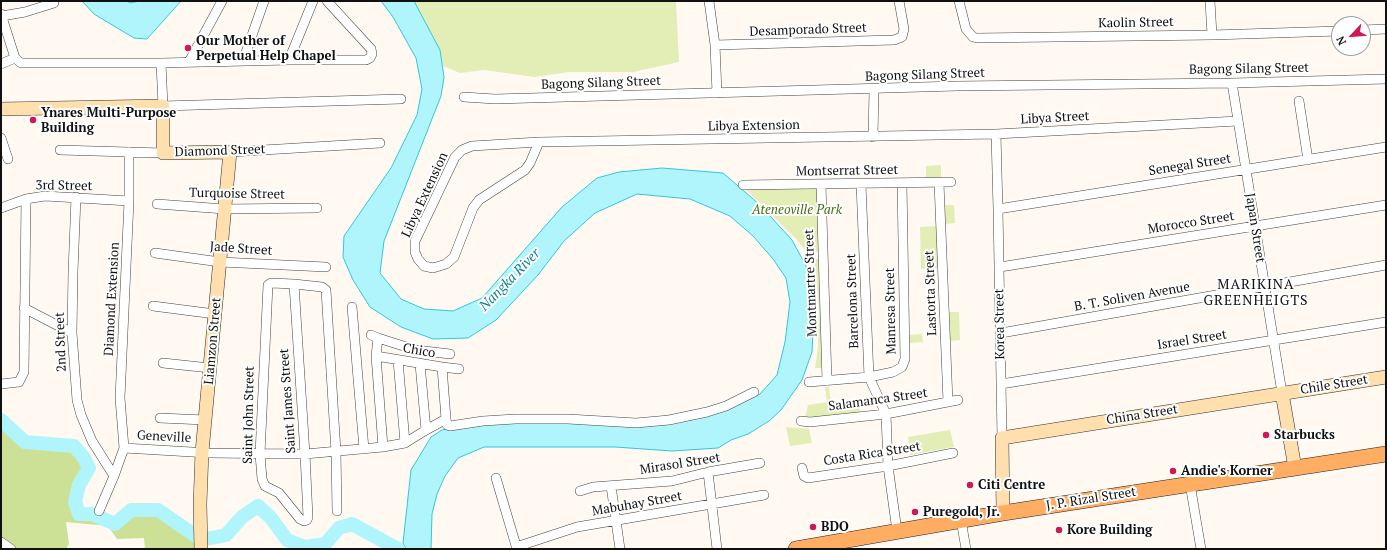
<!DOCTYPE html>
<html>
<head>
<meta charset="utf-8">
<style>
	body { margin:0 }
	#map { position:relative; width:1387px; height:550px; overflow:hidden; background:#fff9f2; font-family:"PT Serif",serif }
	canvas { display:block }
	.frame { position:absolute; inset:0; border:2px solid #101010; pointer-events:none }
	.north { position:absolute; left:1331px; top:16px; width:40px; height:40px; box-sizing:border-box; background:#fff; border:1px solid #9f9f9f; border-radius:50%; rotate:244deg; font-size:11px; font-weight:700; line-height:16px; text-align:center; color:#101010 }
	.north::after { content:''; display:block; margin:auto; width:14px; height:18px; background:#cf1854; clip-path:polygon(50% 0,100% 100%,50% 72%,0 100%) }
</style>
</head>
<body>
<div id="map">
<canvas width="1387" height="550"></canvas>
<div class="frame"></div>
<div class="north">N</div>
</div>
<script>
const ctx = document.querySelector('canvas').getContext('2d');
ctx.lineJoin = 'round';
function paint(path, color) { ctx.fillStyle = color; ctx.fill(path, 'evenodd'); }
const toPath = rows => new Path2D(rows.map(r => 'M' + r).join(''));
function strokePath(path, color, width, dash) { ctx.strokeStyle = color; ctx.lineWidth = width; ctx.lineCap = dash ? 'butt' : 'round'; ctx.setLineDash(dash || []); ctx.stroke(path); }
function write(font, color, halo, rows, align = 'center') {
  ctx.font = font + ' "PT Serif",serif'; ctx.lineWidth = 4; ctx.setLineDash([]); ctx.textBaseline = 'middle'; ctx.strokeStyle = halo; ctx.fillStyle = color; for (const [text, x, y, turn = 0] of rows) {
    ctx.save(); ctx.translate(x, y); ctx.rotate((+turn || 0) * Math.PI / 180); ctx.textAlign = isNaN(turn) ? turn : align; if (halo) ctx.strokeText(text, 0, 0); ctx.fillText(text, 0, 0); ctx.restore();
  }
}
const green = toPath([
	[414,1,676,1,679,62,633,72,569,72,535,77,484,70,460,73,443,66,440,50],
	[941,165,941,178,926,178,926,166],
	[743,186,818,188,821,252,807,253,798,241],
	[944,205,954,205,955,223,945,224],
	[938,226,939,268,921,269,920,227],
	[813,259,820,259,822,368,815,368,818,347,819,307,815,266],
	[948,312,959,312,960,340,949,341],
	[922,334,923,342,909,343,909,335],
	[825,387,829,387,831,402,855,399,861,413,805,418,808,405,827,402],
	[786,427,809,429,812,443,790,446],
	[950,430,954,447,910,455,908,437]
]);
const forest = toPath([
	[1,424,21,445,49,449,50,450,71,449,82,458,85,465,70,503,75,516,116,526,134,513,157,513,195,541,196,549,145,549,144,538,117,539,108,526,66,522,69,544,66,549,16,549,12,545,1,538]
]);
const water = toPath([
	[82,1,127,1,130,3,140,1,181,1,147,39,134,38,94,14,82,1],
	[381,1,414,1,415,3,440,50,444,77,441,96,384,241,380,273,401,299,424,309,453,311,482,298,562,207,597,178,619,172,662,168,723,173,760,205,792,240,806,266,814,311,812,352,802,380,781,410,769,421,748,434,731,440,718,448,672,451,615,447,484,447,458,458,445,476,437,494,432,514,431,549,406,549,403,543,411,470,431,437,442,430,482,423,546,417,653,425,741,403,760,394,777,375,785,342,790,302,786,278,773,259,753,236,730,216,690,199,637,194,595,213,564,241,538,275,496,320,468,338,433,339,401,327,370,307,353,280,343,257,344,236,391,168,417,115,422,89,416,58,393,17,381,1]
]);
const river = toPath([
	[1,420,25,442,74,446,84,458,89,468,79,485,75,502,79,514,92,514,115,524,131,510,158,510,196,536],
	[206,539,226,535,242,517,258,506,271,518,287,540,305,547,325,544,339,528,352,524,398,549]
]);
const street = toPath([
	[709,1,715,45,717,93],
	[959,1,966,29,973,37,977,38,1212,35,1339,31],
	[1210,1,1212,35],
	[1,14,15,58,21,63,161,63,289,60,366,60,370,58,372,54,371,49,327,1],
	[2,16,25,12,54,3],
	[1363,30,1386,29],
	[715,45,894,40,902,37,904,29,899,1],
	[289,60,313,1],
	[243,61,264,1],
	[189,62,222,1],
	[161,63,163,106,401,99],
	[1,64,15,58],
	[1232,83,1282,393],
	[464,97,495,99,957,86,1232,83,1386,79],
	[1299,101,1308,160],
	[996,134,998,209,1002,438],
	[873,137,874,89],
	[1,138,8,159],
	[539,142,530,163,525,170,479,200,473,208,454,257,446,264,433,268,424,266,418,259,415,252,415,241,455,157,462,150,472,146,539,142,996,134,1238,121],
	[60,150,163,153],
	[230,152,380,143],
	[939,183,948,402],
	[821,184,827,381],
	[861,184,869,377,886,414,888,466,897,531],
	[743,185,951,182],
	[76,197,73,272,72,333,77,400,81,415,92,441,114,476],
	[157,204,225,209,317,208],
	[1,208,26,199,45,196,129,201],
	[998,209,1386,147],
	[155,253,220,262,326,267],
	[1000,267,1386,205],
	[294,284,305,454,308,517,307,520,304,521,300,519,279,493,265,486,262,479,260,454,268,285,271,283,294,284,322,287,326,290,336,452,337,511],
	[153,306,215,314],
	[352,307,364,449],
	[24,308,72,333],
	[1001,333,1386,265],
	[371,335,378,338,376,356,383,447],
	[378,338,416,350,450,354],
	[376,356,442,367,459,369],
	[398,360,405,443],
	[163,363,210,368],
	[420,364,426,430],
	[442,367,446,419,447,425,450,426,483,421,515,419,568,419,636,423,669,420,707,412,726,406,754,392],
	[809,382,869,377,893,372,902,367,905,359,902,183],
	[1,384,19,382,24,372,26,199],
	[1001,384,1386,322],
	[160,418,205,420],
	[801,421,810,422,886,414,958,400],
	[124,448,209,453,305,454,383,447,405,443,426,430,446,419],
	[802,468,804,476,808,478,888,466,953,453],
	[708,472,717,549],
	[496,478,517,549],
	[1190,484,1201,549],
	[611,486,620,549],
	[580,491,593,487,672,481,708,472,760,463],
	[99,511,114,476,124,448,120,398,129,201,129,152],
	[961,520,966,549],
	[1,542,11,549],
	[516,547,577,527,764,495]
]);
const secondary = toPath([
	[1,109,163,106,163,153,230,152,202,452,200,504,201,549],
	[1282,393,1295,468],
	[1003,513,1002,438,1386,377]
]);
const primary = toPath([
	[796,549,1003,513,1386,454]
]);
const markers = [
	[188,48,4,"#cf1854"],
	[33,120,4,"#cf1854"],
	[1266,435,4,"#cf1854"],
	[1173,471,4,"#cf1854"],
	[970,485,4,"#cf1854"],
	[915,512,4,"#cf1854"],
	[813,527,4,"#cf1854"],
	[1059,530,4,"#cf1854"]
];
const streetNames = [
	["Kaolin Street",1136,23,-1],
	["Desamporado Street",808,30,-2],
	["Bagong Silang Street",1249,69,-1],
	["Bagong Silang Street",925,75,-2],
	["Bagong Silang Street",601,83,-2],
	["Libya Street",1055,118,-3],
	["Libya Extension",754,126,-1],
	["Diamond Street",220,151,-2],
	["Senegal Street",1190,165,-9],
	["Montserrat Street",847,171,-1],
	["3rd Street",64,186,1],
	["Turquoise Street",237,194,1],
	["Libya Extension",425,195,-65],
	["Morocco Street",1191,223,-9],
	["Japan Street",1255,228,81],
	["Jade Street",241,249,4],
	["Montmartre Street",811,283,-92],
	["Lastorta Street",931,293,-92],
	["B. T. Soliven Avenue",1132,297,-10],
	["Diamond Extension",112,299,-87],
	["Barcelona Street",853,301,-92],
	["Manresa Street",891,311,-91],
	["Korea Street",1000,324,-91],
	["Israel Street",1192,340,-9],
	["Liamzon Street",213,341,-85],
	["2nd Street",61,342,-92],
	["Chico",419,351,10],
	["Chile Street",1334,385,-9],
	["Salamanca Street",878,400,-8],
	["Saint James Street",288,401,-94],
	["Saint John Street",249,415,-89],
	["China Street",1142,415,-9],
	["Geneville",164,437,3],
	["Costa Rica Street",872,454,-9],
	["Mirasol Street",680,464,-9],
	["J. P. Rizal Street",1091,499,-9],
	["Mabuhay Street",637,504,-10]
];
const poiNames = [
	["Our Mother of",196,41],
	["Perpetual Help Chapel",196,56],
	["Ynares Multi-Purpose",41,113],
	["Building",41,128],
	["Starbucks",1274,435],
	["Andie's Korner",1181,471],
	["Citi Centre",978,485],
	["Puregold, Jr.",923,512],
	["BDO",821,527],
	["Kore Building",1067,530]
];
const parkNames = [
	["Ateneoville Park",797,210]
];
const waterNames = [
	["Nangka River",510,280,-46]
];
const neighbourhoodNames = [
	["MARIKINA",1256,285],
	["GREENHEIGTS",1256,301]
];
paint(green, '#e3eeb7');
paint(forest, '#cce195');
paint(water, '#b1f5fc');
strokePath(water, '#31c6db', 1);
strokePath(river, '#b1f5fc', 14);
strokePath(street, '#434343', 10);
strokePath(secondary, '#323232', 14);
strokePath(primary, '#212121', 16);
strokePath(street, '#fff', 9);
strokePath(secondary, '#ffdfad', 13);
strokePath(primary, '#ffad62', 15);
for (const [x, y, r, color] of markers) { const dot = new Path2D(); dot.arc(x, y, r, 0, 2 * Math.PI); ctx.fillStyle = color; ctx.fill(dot); strokePath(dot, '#fff', 1.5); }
write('13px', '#101010', '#fff', streetNames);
write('bold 13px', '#101010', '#fff', poiNames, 'left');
write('italic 13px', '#426f18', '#fff', parkNames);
write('italic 14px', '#0c8198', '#fff', waterNames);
ctx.letterSpacing = '1px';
write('14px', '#101010', '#fff', neighbourhoodNames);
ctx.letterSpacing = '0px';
</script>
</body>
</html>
